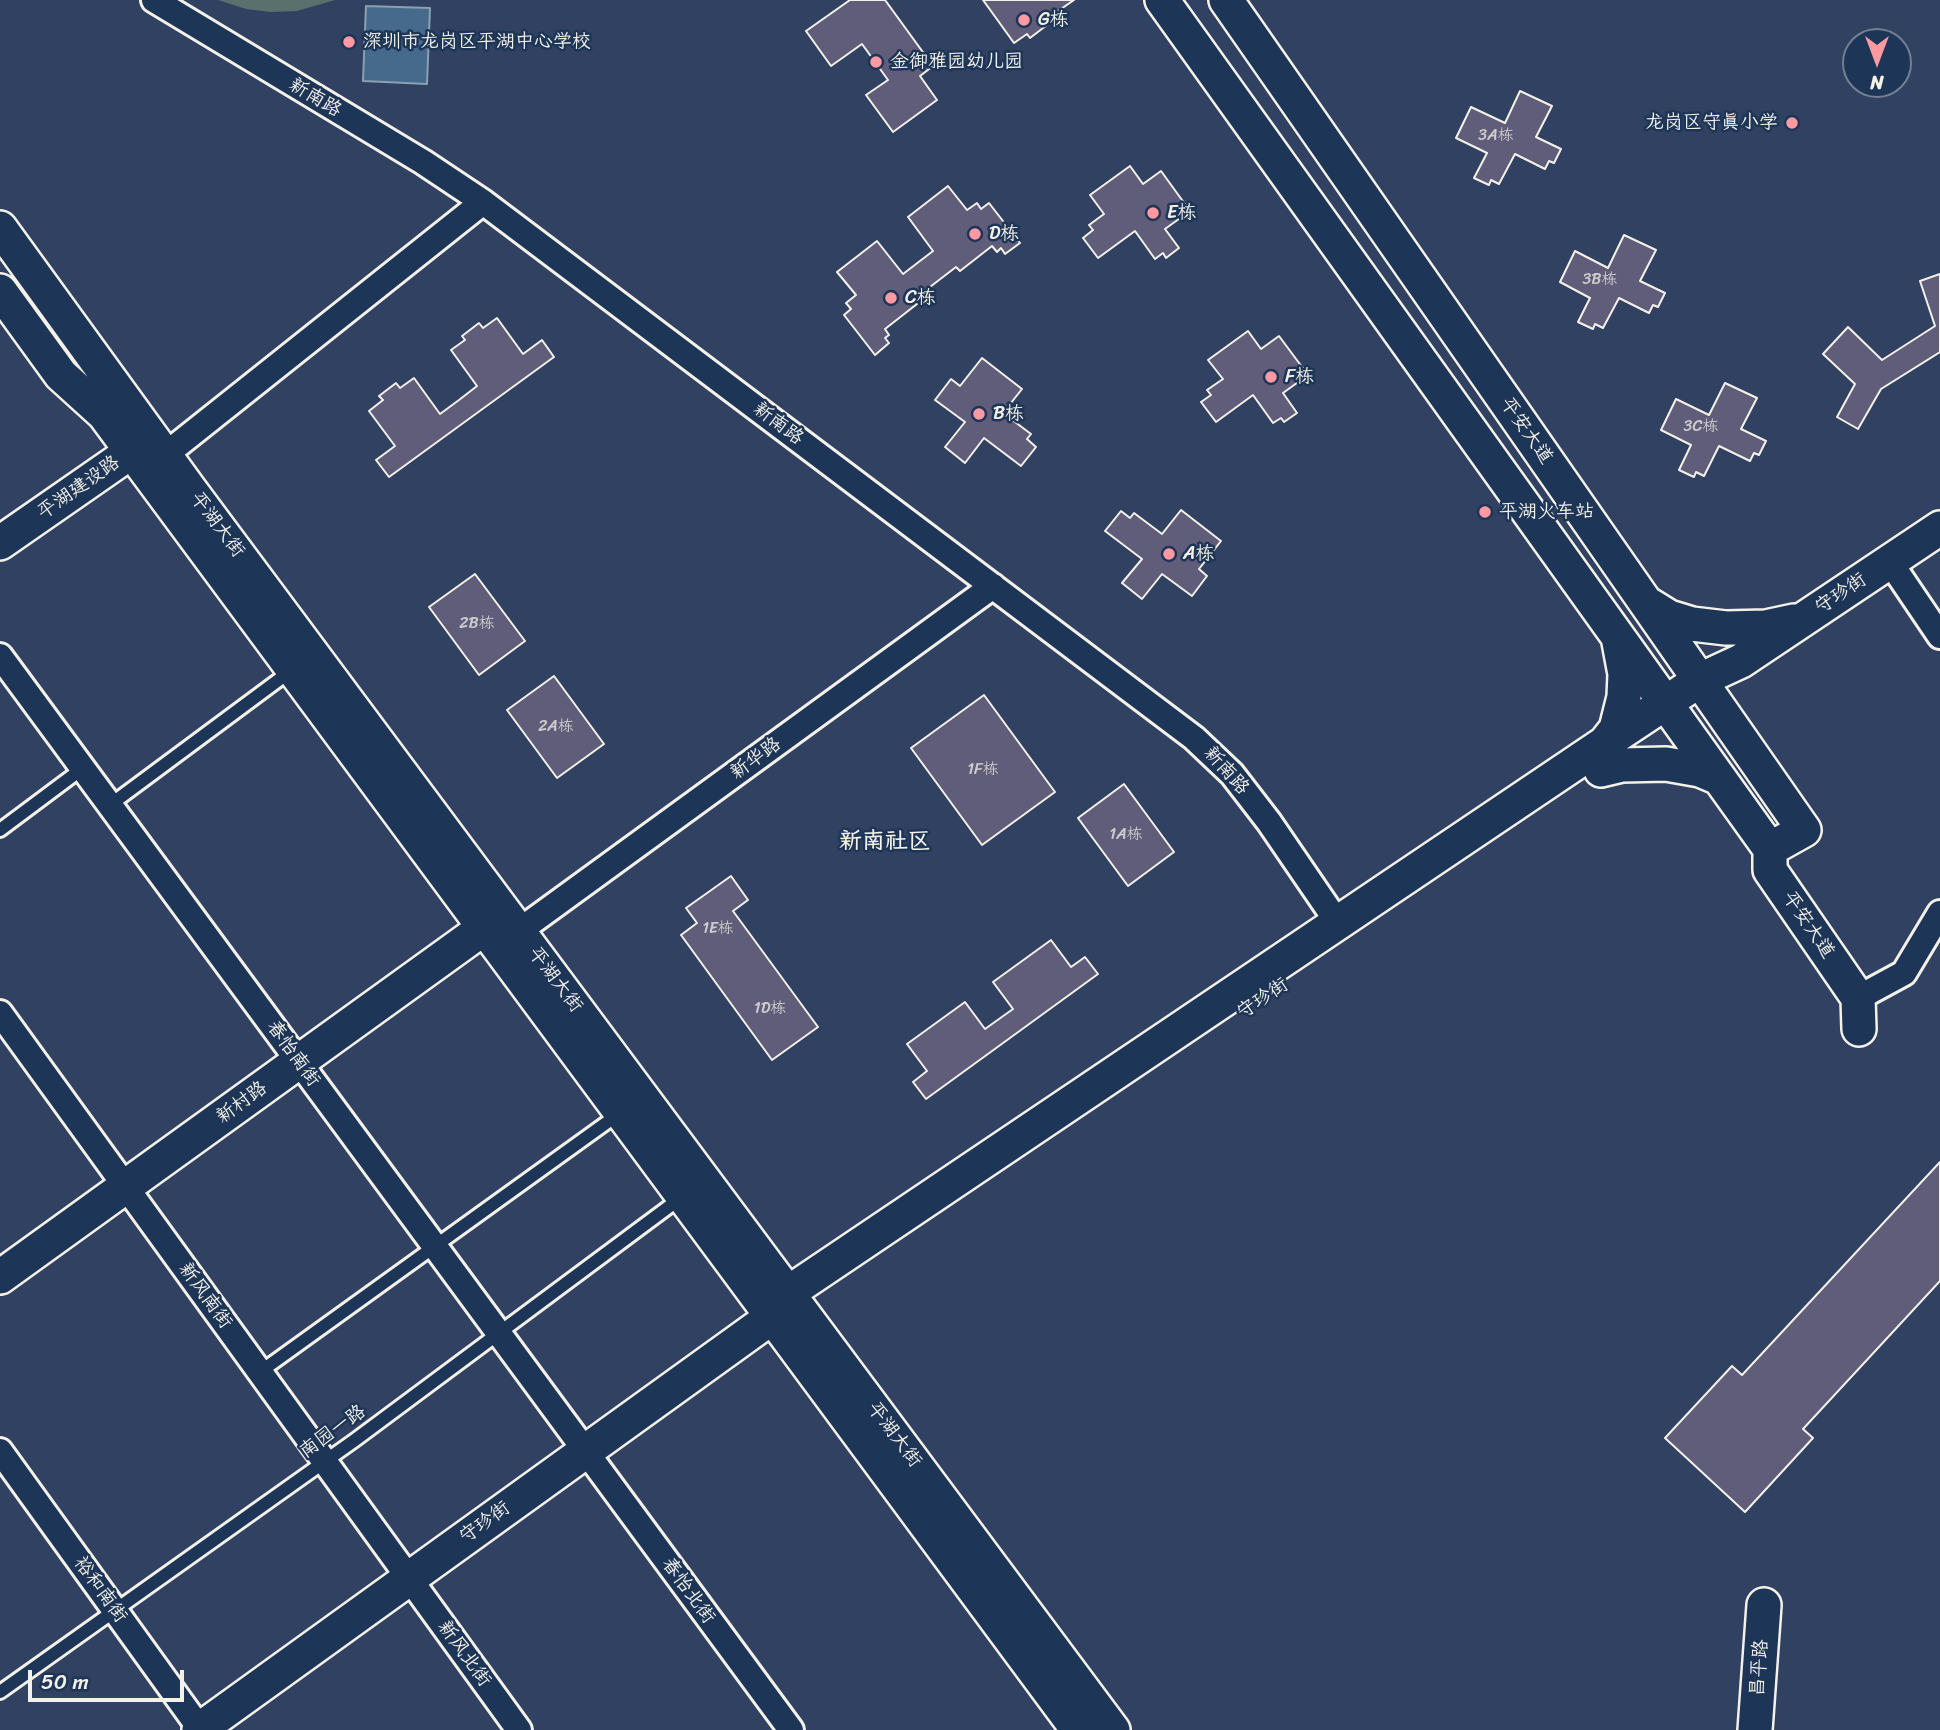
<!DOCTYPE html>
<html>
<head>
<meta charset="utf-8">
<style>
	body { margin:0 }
	#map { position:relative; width:1940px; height:1730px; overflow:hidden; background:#314162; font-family:Sriracha,sans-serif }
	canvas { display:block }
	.north { position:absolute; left:1842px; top:28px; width:70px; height:70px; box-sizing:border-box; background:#1d3557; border:2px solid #738091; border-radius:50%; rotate:180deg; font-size:19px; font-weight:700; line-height:28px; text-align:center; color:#f4f1e8 }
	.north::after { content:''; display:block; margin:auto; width:24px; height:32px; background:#ff9aa2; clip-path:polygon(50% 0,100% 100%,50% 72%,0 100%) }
	.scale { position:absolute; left:28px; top:1670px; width:156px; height:32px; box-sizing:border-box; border:4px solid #f4f1e8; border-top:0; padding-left:9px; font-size:21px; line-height:24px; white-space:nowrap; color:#f4f1e8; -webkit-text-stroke:5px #1d3557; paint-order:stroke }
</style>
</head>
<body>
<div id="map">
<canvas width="1940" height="1730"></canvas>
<div class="north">N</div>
<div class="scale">50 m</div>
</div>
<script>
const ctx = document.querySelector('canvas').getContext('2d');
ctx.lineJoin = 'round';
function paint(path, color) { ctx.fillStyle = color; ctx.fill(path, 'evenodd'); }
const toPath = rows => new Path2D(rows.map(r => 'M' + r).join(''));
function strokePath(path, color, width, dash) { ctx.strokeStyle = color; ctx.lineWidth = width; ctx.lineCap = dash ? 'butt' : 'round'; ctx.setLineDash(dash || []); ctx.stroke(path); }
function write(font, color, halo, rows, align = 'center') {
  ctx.font = font + ' Sriracha,"LXGW WenKai TC",sans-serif'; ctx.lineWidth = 5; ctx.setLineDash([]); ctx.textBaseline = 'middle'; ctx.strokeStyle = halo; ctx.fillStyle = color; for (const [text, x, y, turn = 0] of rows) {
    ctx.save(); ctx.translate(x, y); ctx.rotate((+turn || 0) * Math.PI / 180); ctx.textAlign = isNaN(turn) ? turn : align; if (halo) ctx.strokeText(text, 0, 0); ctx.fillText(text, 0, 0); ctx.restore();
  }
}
const green = toPath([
	[218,0,335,0,297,11,271,12,246,9]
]);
const water = toPath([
	[366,6,430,8,427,84,363,81,366,6]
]);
const building = toPath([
	[850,0,885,0,933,66,920,76,937,100,893,132,866,95,888,80,862,44,831,66,806,31,850,0],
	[983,0,1074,0,1048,18,1051,22,1030,38,1027,34,1014,43,983,0],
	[1520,91,1552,106,1536,137,1561,149,1554,163,1549,161,1545,169,1515,154,1499,184,1491,180,1489,185,1474,178,1487,153,1456,138,1471,107,1505,123,1520,91],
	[1130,166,1143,184,1161,171,1190,211,1165,229,1179,248,1166,258,1163,253,1155,259,1135,231,1098,258,1083,238,1093,230,1089,225,1104,214,1090,195,1130,166],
	[948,186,967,210,977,203,981,209,989,203,1020,243,1005,254,1001,248,997,252,992,246,960,271,956,267,913,300,917,304,885,329,889,335,885,338,889,343,875,355,844,315,851,309,846,303,856,295,837,272,877,241,903,274,933,251,908,217,948,186],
	[1624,235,1656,250,1640,281,1665,293,1658,307,1653,305,1649,313,1619,298,1603,328,1595,324,1593,329,1578,322,1590,298,1560,282,1575,251,1608,268,1624,235],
	[1940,274,1940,352,1881,389,1858,429,1837,417,1855,384,1823,354,1848,327,1882,360,1935,326,1920,281,1940,274],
	[497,318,523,354,542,340,554,357,389,477,376,460,395,446,369,411,383,400,379,396,396,383,400,388,414,378,440,414,459,400,477,386,451,350,465,340,462,336,479,323,483,328,497,318],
	[1248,331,1261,349,1279,336,1308,375,1283,393,1297,413,1284,422,1281,418,1273,423,1253,395,1216,422,1201,402,1211,395,1207,390,1223,379,1208,360,1248,331],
	[982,358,1022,389,1003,413,1031,434,1027,439,1036,447,1021,466,984,438,965,463,945,447,965,422,935,400,951,379,960,386,982,358],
	[1725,383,1757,398,1741,429,1766,441,1759,455,1754,453,1750,461,1719,446,1704,476,1696,472,1694,477,1679,470,1691,445,1661,430,1676,399,1709,415,1725,383],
	[1181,510,1221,541,1199,569,1207,576,1192,596,1162,574,1142,599,1122,583,1142,559,1105,531,1121,511,1130,518,1134,513,1162,534,1181,510],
	[475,574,525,641,479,675,429,607,475,574],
	[554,676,604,744,557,778,507,710,554,676],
	[984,695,1055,792,982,845,911,748,984,695],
	[1124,784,1174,852,1128,886,1078,818,1124,784],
	[731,876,748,900,733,911,818,1027,772,1060,681,935,697,923,686,908,731,876],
	[1051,940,1071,967,1085,957,1098,974,926,1099,913,1082,927,1071,907,1044,965,1002,985,1029,1013,1009,993,982,1051,940],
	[1940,1162,1940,1281,1803,1429,1813,1438,1745,1512,1665,1438,1732,1366,1742,1375,1940,1162]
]);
const lane = toPath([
	[110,805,292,670],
	[0,830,83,768],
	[260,1372,620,1113],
	[0,1692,355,1440,682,1197]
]);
const street = toPath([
	[154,0,423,162,483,202,1194,738,1232,774,1269,822,1338,923],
	[165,455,483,202],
	[1890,562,1940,636],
	[0,656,791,1730],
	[519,931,993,586],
	[1858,998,1904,973,1940,913],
	[0,1013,519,1730],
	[0,1451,201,1730]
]);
const secondary = toPath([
	[1162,0,1770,849,1770,870,1858,998,1859,1029],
	[1226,0,1804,830,1770,849],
	[0,228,190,490,1113,1730],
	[0,291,61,375,104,414,1078,1730],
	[0,543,131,452,154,454],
	[1648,604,1669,617,1692,624,1726,628,1766,627,1794,621],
	[1605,743,1616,729,1624,697,1625,674,1619,642],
	[1601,770,1622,765,1666,764,1700,770,1719,778],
	[0,1277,484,928],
	[199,1730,772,1317,788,1293,1605,743,1700,680,1741,661,1940,528],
	[1755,1730,1764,1605]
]);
const markers = [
	[1024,20,7,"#ff9aa2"],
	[349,42,7,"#ff9aa2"],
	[876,62,7,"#ff9aa2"],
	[1792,123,7,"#ff9aa2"],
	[1153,213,7,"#ff9aa2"],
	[975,234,7,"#ff9aa2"],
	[891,298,7,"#ff9aa2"],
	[1271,377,7,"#ff9aa2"],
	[979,414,7,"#ff9aa2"],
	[1485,512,7,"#ff9aa2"],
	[1169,554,7,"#ff9aa2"]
];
const numberNames = [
	["3A栋",1496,136],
	["3B栋",1600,280],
	["3C栋",1701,427],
	["2B栋",477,624],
	["2A栋",556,727],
	["1F栋",983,770],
	["1A栋",1126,835],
	["1E栋",718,929],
	["1D栋",770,1009]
];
const poiNames = [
	["G栋",1038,20],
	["深圳市龙岗区平湖中心学校",363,42],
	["金御雅园幼儿园",890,62],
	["龙岗区守真小学",1778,123,"right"],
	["E栋",1167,213],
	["D栋",989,234],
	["C栋",905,298],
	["F栋",1285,377],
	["B栋",993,414],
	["平湖火车站",1499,512],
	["A栋",1183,554]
];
const streetNames = [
	["新南路",315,98,31],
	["新南路",778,424,37],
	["平安大道",1526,431,55],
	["平湖建设路",79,488,-35],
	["平湖大街",217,525,53],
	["守珍街",1841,594,-34],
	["新华路",756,759,-36],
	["新南路",1226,771,48],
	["平安大道",1808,925,56],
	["平湖大街",555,980,53],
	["守珍街",1263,999,-34],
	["春怡南街",293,1054,54],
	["新村路",242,1103,-36],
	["新风南街",205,1296,54],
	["南园一路",333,1432,-36],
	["平湖大街",894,1435,53],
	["守珍街",485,1523,-36],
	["裕和南街",100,1590,54],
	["春怡北街",688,1591,54],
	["新风北街",464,1654,54],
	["昌平路",1760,1668,-86]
];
const quarterNames = [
	["新南社区",885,842]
];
paint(green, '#59716d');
paint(water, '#456a8c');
strokePath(water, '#8ba0b1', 2);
paint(building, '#605d7a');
strokePath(building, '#f4f1e8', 2);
strokePath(lane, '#f4f1e8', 18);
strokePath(street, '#f4f1e8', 30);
strokePath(secondary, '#f4f1e8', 38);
strokePath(lane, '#1d3557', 12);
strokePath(street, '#1d3557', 24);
strokePath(secondary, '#1d3557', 33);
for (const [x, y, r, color] of markers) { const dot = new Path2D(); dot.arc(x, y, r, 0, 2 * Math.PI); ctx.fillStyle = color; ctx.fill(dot); strokePath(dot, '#1d3557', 2.5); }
write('16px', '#cfcccc', null, numberNames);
write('19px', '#f4f1e8', '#1d3557', poiNames, 'left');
write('19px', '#f4f1e8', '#1d3557', streetNames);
write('bold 23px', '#f4f1e8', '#1d3557', quarterNames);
</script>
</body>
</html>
